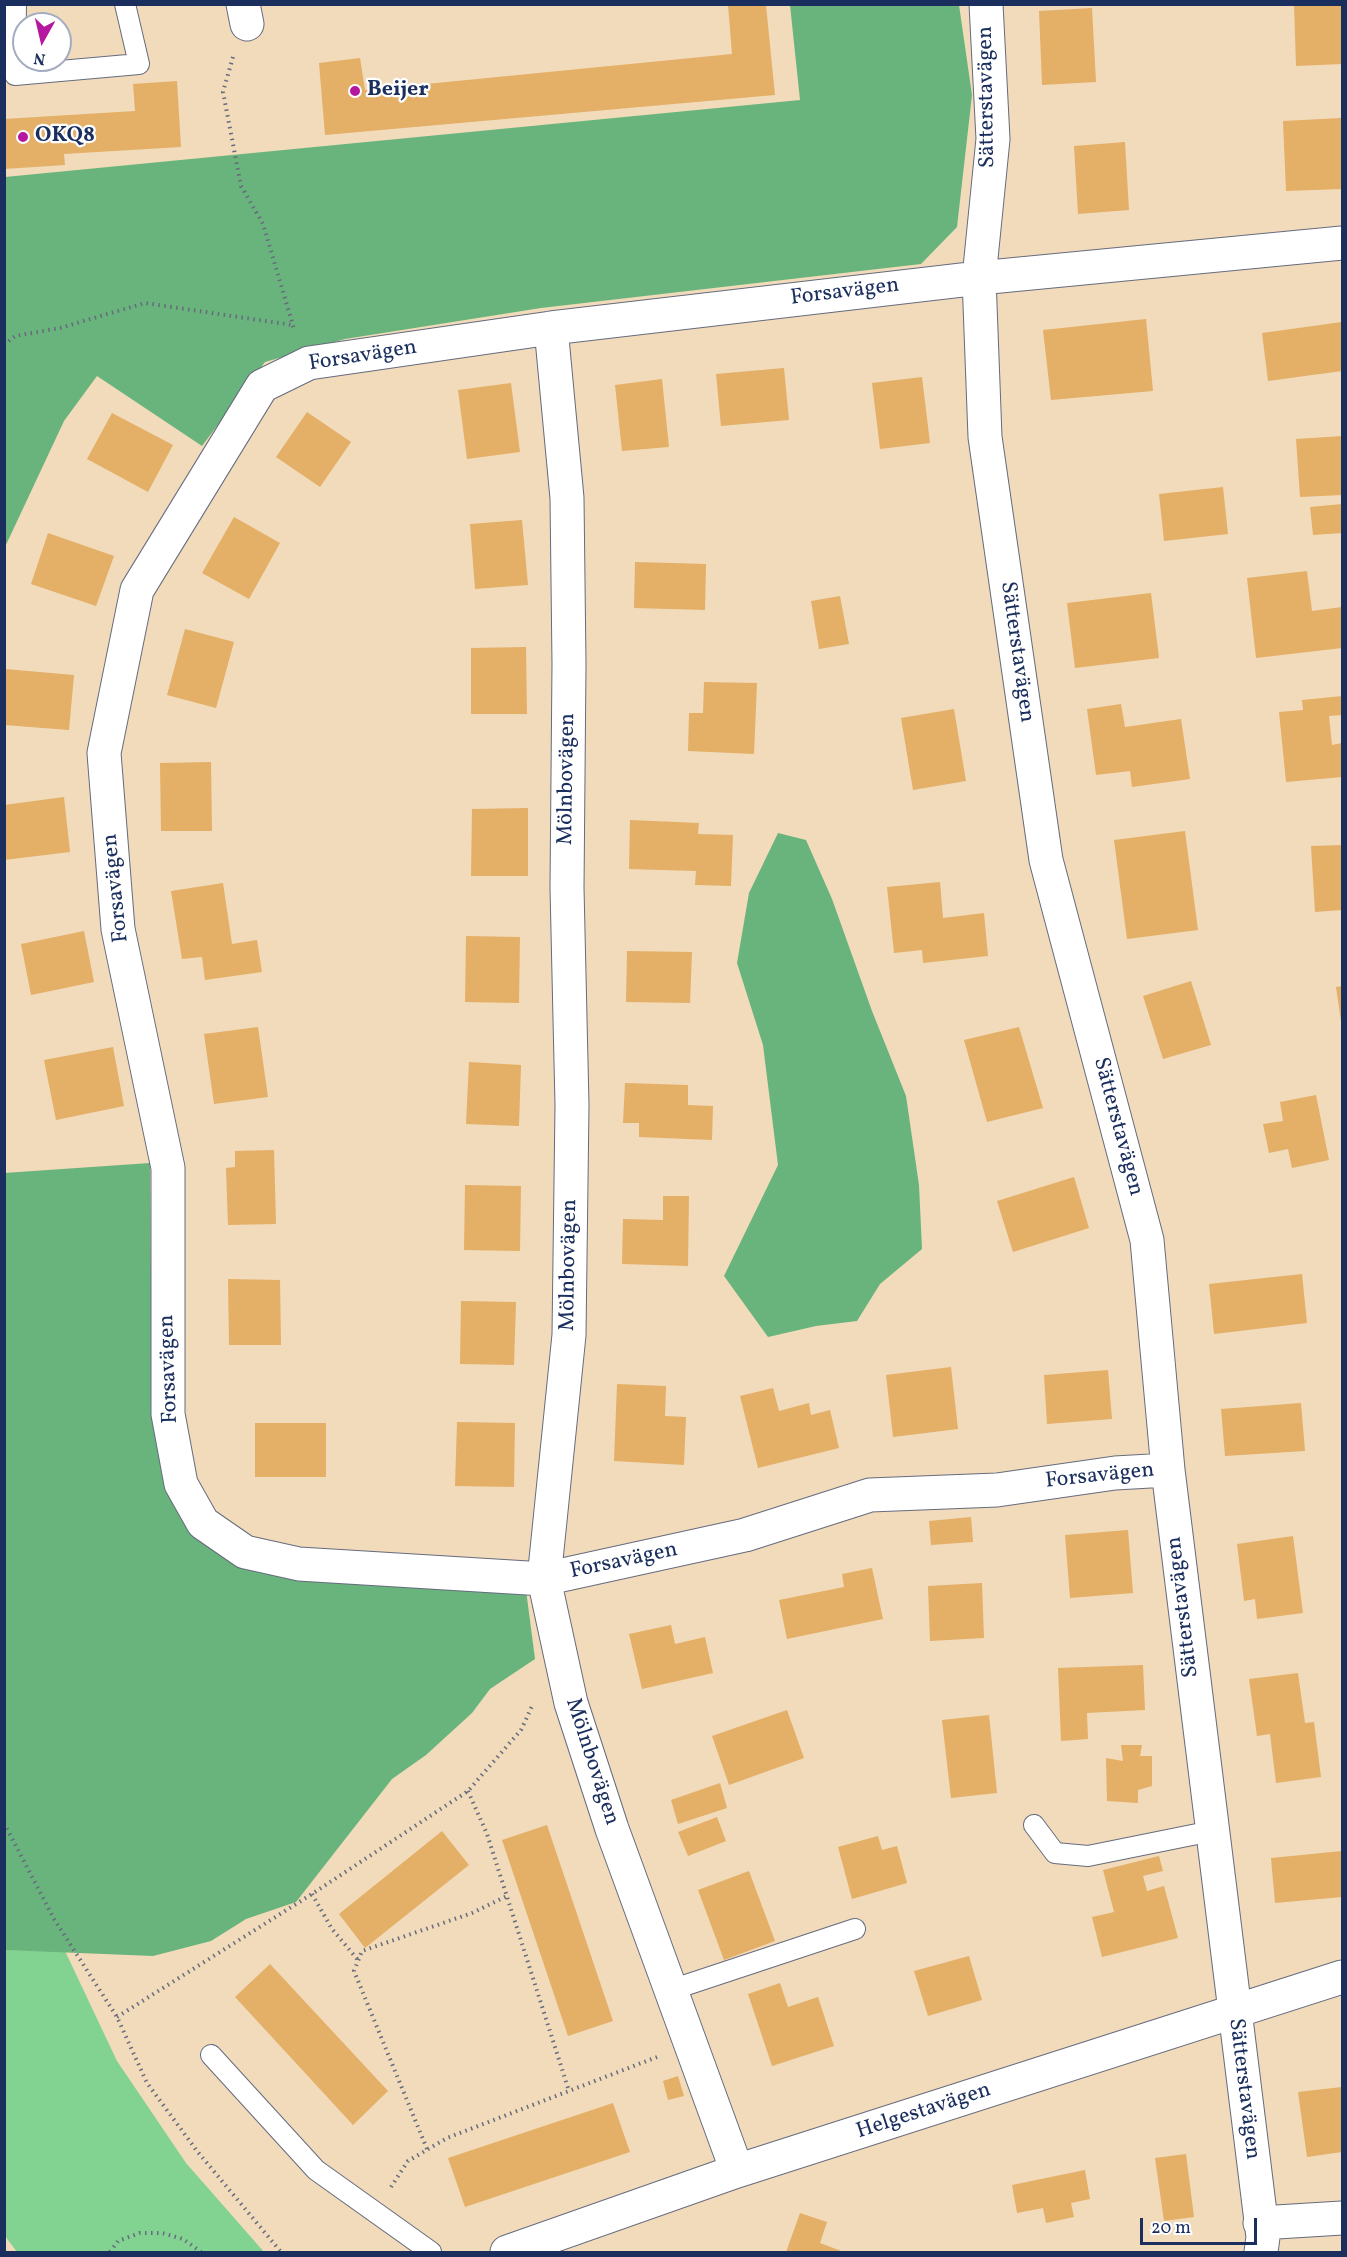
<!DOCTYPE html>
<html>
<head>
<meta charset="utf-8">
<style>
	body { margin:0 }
	#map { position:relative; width:1347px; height:2257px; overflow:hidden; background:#f1dbba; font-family:Vollkorn,serif }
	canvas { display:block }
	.frame { position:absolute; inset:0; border:6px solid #1b2f5e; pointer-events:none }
	.north { position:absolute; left:12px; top:12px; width:60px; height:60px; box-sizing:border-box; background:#fff; border:2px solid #a4acbf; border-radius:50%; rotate:188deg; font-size:16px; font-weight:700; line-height:24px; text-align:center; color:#1b2f5e }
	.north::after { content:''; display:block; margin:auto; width:21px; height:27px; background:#b5179e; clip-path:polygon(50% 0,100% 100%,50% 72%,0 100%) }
	.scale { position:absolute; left:1140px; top:2218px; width:117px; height:27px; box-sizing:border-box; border:3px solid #1b2f5e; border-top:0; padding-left:8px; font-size:18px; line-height:21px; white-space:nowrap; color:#1b2f5e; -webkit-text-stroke:4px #fff; paint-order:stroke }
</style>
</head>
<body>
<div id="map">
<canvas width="1347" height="2257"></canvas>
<div class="frame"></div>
<div class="north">N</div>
<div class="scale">20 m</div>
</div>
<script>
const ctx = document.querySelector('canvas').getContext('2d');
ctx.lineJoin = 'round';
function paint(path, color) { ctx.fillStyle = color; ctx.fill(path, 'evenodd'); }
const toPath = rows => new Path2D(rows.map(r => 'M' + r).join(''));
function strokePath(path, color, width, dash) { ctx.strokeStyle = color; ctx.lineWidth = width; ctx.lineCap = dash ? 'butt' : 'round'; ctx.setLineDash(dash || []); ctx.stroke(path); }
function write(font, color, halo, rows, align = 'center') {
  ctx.font = font + ' Vollkorn,serif'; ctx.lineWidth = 4.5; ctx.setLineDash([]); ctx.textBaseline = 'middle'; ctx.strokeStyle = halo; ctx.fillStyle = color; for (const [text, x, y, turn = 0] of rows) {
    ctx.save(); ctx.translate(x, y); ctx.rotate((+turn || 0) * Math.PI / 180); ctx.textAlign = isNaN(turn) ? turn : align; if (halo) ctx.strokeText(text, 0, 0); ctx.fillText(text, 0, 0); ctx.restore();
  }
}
const green = toPath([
	[5,1950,65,1951,117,2061,186,2163,264,2252,17,2252,5,2236]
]);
const forest = toPath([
	[790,5,959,5,972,95,957,227,921,264,541,308,345,339,265,362,202,446,97,376,64,421,5,547,5,177,800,100],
	[778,833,806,840,832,899,872,1011,906,1096,919,1185,922,1249,880,1284,857,1321,816,1326,768,1337,724,1276,778,1165,763,1045,737,963,749,893],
	[150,1163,152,1408,162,1476,210,1537,526,1590,535,1659,490,1689,472,1713,426,1755,392,1779,296,1902,246,1919,211,1941,153,1956,5,1950,4,1173]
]);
const building = toPath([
	[1294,4,1342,4,1342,64,1296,66],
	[728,5,766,5,775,95,325,135,319,63,360,58,365,90,732,54],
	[1092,8,1096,82,1042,85,1039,11],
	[177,81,181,147,64,154,65,165,4,169,4,119,135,111,133,84],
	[1341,118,1342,189,1286,191,1283,121],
	[1125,142,1129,210,1078,214,1074,146],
	[1146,319,1153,391,1051,400,1043,330],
	[1342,322,1342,371,1268,381,1262,333],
	[784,368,789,420,721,426,716,374],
	[922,377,930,443,880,449,872,383],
	[662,379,669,447,622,451,615,385],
	[511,383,520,452,467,459,458,390],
	[307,412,351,442,320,487,276,457],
	[112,413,173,445,148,492,87,459],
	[1342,436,1342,495,1300,497,1296,439],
	[1223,487,1228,534,1164,541,1159,494],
	[1342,504,1342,533,1313,535,1310,507],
	[234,517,280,543,249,599,202,573],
	[522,520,528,585,475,589,470,524],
	[48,533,114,556,96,606,31,584],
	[635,562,706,564,705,610,634,608],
	[1307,571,1312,611,1342,607,1342,648,1256,658,1247,578],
	[1151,593,1159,658,1075,668,1067,603],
	[840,596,849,644,819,649,811,601],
	[185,629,234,642,216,708,167,695],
	[526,647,527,714,471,714,471,648],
	[5,669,74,675,69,730,4,725],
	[704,682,757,683,754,754,688,751,689,713,703,713],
	[1342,696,1342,715,1329,716,1332,745,1342,743,1342,777,1286,782,1279,712,1303,710,1302,700],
	[1121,704,1125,727,1181,719,1190,779,1132,787,1130,771,1096,775,1087,709],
	[954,709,966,781,913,790,901,718],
	[211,762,212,831,161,831,160,763],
	[64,797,70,852,4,860,4,805],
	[528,808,528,876,471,876,472,809],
	[630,820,699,823,698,834,733,835,731,886,695,885,696,871,629,869],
	[1185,831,1198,930,1127,939,1114,840],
	[1342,845,1342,910,1315,912,1311,846],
	[940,882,943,918,984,913,988,956,923,963,922,950,894,953,887,887],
	[223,883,232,944,257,940,262,972,205,980,202,957,182,959,171,891],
	[84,931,94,982,31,995,21,944],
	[466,936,520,937,519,1003,465,1002],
	[627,951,692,952,690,1003,626,1002],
	[1191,981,1211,1045,1163,1059,1143,996],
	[1342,986,1342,1021,1341,1021,1336,987],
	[258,1027,268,1097,214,1104,204,1034],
	[1019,1027,1043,1108,987,1122,964,1040],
	[113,1047,124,1106,56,1120,44,1060],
	[469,1062,521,1065,519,1126,466,1124],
	[625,1083,688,1085,688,1105,713,1106,712,1140,639,1137,639,1123,623,1123],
	[1316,1095,1329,1160,1292,1168,1288,1149,1269,1153,1263,1124,1283,1121,1280,1102],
	[274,1150,276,1224,228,1225,226,1168,235,1167,235,1151],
	[1074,1177,1089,1228,1013,1252,997,1201],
	[465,1185,521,1186,520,1251,464,1250],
	[663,1196,689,1196,688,1266,622,1264,623,1219,663,1220],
	[1302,1274,1307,1323,1214,1334,1209,1284],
	[228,1279,280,1280,281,1345,229,1345],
	[461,1301,516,1302,514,1365,460,1364],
	[951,1367,958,1429,893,1437,886,1375],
	[1108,1370,1112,1419,1047,1424,1044,1375],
	[617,1384,666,1386,665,1416,686,1417,684,1465,614,1461],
	[773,1388,779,1411,809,1403,811,1415,830,1410,839,1448,758,1468,740,1396],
	[1301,1403,1305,1451,1225,1456,1221,1409],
	[457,1422,515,1423,514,1487,455,1486],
	[255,1423,326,1423,326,1477,255,1477],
	[971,1517,973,1542,931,1545,929,1521],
	[1128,1530,1133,1593,1070,1598,1065,1535],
	[1293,1536,1303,1613,1257,1619,1255,1599,1244,1601,1237,1544],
	[872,1568,883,1619,787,1639,779,1600,844,1587,842,1574],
	[982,1583,984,1638,930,1641,928,1586],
	[671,1625,675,1644,705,1637,713,1673,642,1689,629,1634],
	[1143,1665,1145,1710,1087,1713,1088,1739,1061,1741,1058,1668],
	[1298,1673,1305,1723,1314,1722,1321,1777,1276,1783,1270,1734,1257,1736,1249,1679],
	[787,1710,804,1758,729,1785,712,1736],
	[989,1715,997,1793,951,1798,942,1720],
	[1121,1745,1142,1745,1140,1756,1152,1756,1152,1786,1138,1790,1138,1803,1107,1801,1106,1758,1123,1761],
	[720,1783,727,1808,678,1824,671,1800],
	[717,1817,726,1841,688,1856,678,1832],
	[547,1825,613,2021,568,2036,502,1840],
	[442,1831,469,1865,365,1948,339,1914],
	[878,1836,882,1850,897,1846,907,1883,852,1899,838,1847],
	[1342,1851,1342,1897,1275,1903,1271,1858],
	[1159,1856,1163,1871,1143,1876,1147,1891,1164,1886,1178,1938,1102,1957,1092,1917,1114,1912,1103,1870],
	[749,1871,775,1941,724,1960,698,1890],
	[969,1956,982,2000,928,2016,914,1971],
	[270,1964,388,2091,353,2125,235,1997],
	[780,1983,788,2007,818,1997,834,2046,772,2066,748,1994],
	[678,2076,684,2096,668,2100,663,2081],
	[1342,2087,1342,2152,1307,2157,1298,2092],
	[613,2103,630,2152,465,2207,448,2158],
	[1186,2154,1194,2217,1164,2221,1155,2158],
	[1085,2170,1090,2199,1071,2203,1074,2217,1046,2223,1043,2208,1017,2213,1012,2185],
	[800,2213,827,2222,820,2243,844,2252,786,2252]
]);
const path = toPath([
	[233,57,223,92,241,186,263,224,294,329],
	[4,345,15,336,60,328,145,303,292,325],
	[468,1791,487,1834,569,2091],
	[4,1823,54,1919,117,2017,147,2083,197,2151,281,2252],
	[312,1894,332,1929,358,1960],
	[117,2017,312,1894,468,1791,521,1730,533,1704],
	[427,2149,354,1971,362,1951,472,1913,507,1896],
	[391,2187,408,2161,447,2138,657,2057],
	[110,2252,118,2241,140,2233,162,2233,183,2239,201,2252]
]);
const service = toPath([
	[16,4,15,75,139,64,125,4],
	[1034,1825,1055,1853,1088,1856,1212,1831],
	[671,1990,855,1929],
	[211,2055,316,2170,431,2252]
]);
const minor = toPath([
	[243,4,247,24],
	[986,4,993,139,979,278,985,437,1046,860,1147,1240,1168,1470,1263,2237,1261,2252],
	[551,328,567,498,569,664,567,888,572,1105,569,1335,544,1579,571,1703,612,1829,737,2171],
	[1168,1470,1115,1473,997,1490,870,1495,745,1535,544,1579,299,1564,245,1552,203,1523,181,1484,168,1414,168,1168,118,929,104,753,137,590,262,386,309,363,551,328,979,278,1342,243],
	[1260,2223,1342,2218],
	[507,2252,737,2171,1342,1977]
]);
const markers = [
	[355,91,6,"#b5179e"],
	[23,137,6,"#b5179e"]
];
const poiNames = [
	["Beijer",367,91],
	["OKQ8",35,137]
];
const streetNames = [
	["Sätterstavägen",988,97,-91],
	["Forsavägen",845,293,-7],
	["Forsavägen",363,357,-9],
	["Sätterstavägen",1016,652,82],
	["Mölnbovägen",568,779,-89],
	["Forsavägen",117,888,-96],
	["Sätterstavägen",1117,1127,75],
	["Mölnbovägen",570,1265,-89],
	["Forsavägen",170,1369,-92],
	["Forsavägen",1100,1477,-6],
	["Forsavägen",624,1562,-12],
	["Sätterstavägen",1184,1607,-97],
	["Mölnbovägen",591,1762,72],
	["Sätterstavägen",1243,2089,83],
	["Helgestavägen",924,2112,-18]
];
paint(green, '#82d292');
paint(forest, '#69b47c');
paint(building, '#e4af67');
strokePath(service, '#666b7e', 22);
strokePath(minor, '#666b7e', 35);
strokePath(path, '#666b7e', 4, [1.5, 4.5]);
strokePath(service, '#fff', 20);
strokePath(minor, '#fff', 33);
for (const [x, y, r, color] of markers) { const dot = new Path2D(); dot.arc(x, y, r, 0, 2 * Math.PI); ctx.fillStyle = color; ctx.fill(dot); strokePath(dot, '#fff', 2); }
write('bold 22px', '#1b2f5e', '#fff', poiNames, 'left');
write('22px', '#1b2f5e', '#fff', streetNames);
</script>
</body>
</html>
